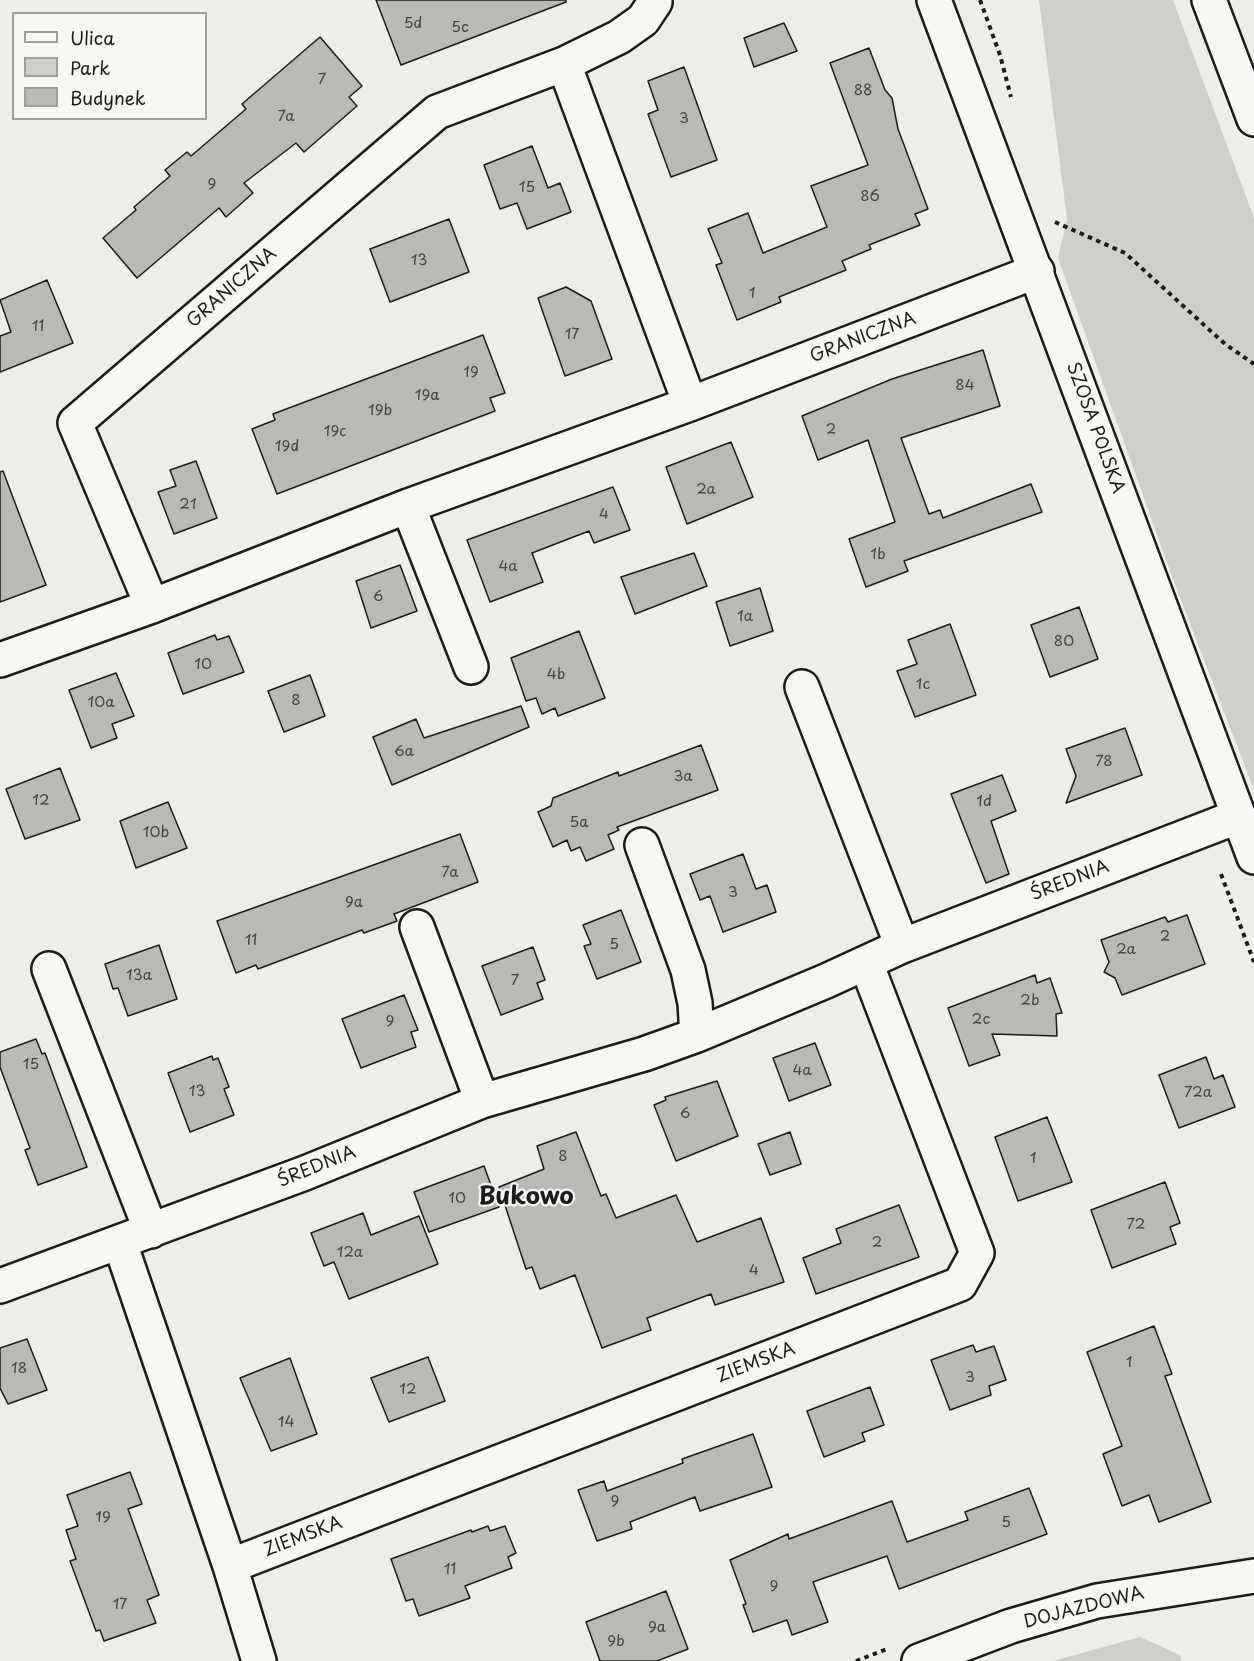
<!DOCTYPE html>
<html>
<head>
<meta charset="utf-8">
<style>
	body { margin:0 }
	#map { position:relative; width:1254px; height:1661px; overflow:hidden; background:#edede9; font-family:"Playpen Sans",sans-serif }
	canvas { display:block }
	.legend { position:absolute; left:12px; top:12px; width:195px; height:108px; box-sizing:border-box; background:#f6f6f2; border:2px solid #9f9f9c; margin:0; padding:8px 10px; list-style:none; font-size:18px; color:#1c1c1c }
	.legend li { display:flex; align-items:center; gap:12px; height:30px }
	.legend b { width:30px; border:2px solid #9f9f9c }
</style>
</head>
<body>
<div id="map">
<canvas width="1254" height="1661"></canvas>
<ul class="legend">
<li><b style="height:8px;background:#f6f6f2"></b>Ulica</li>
<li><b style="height:16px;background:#cececb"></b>Park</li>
<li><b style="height:16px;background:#b9b9b6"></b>Budynek</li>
</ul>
</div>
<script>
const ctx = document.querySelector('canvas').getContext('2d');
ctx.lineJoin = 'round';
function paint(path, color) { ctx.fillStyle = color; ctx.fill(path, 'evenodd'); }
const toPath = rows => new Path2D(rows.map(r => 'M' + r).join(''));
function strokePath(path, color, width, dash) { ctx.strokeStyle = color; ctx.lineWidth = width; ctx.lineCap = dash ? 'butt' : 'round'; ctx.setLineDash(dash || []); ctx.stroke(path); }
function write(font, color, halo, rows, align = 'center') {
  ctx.font = font + ' "Playpen Sans",sans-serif'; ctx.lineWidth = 4.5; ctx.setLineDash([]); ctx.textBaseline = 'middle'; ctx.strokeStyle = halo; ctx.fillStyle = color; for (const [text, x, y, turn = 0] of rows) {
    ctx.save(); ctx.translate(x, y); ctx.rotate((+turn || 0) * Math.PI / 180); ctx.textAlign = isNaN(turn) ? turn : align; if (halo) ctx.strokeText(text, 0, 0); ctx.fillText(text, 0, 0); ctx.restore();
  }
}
const green = toPath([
	[1039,0,1173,0,1254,218,1254,790,1173,579,1058,258,1067,219],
	[1140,1637,1180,1655,1182,1661,1053,1661]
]);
const building = toPath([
	[376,0,566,0,566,2,401,65,376,0],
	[784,23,797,51,754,67,744,38,784,23],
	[320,37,362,86,349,97,357,106,304,152,296,143,244,183,253,193,226,217,219,208,137,278,103,238,136,210,134,207,170,176,165,170,187,152,191,156,246,109,242,104,320,37],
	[869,48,885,90,892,98,898,129,928,209,915,214,920,225,869,245,871,249,842,261,846,270,779,297,781,302,737,320,716,265,722,263,708,229,748,213,763,253,827,227,811,186,868,165,830,63,869,48],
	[684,67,717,160,671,177,648,114,658,110,648,81,684,67],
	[532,146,548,188,560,183,571,212,527,229,517,203,500,209,484,165,532,146],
	[449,219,469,272,390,302,370,249,449,219],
	[47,280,73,343,0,372,0,336,11,332,0,300,47,280],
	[566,287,591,301,612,359,565,376,538,298,566,287],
	[483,335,505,393,490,398,495,411,277,494,252,429,275,420,273,414,483,335],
	[983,350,1000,406,901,438,929,514,940,510,943,518,1031,484,1042,512,904,561,908,571,866,587,849,539,895,522,868,440,818,460,802,416,892,379,983,350],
	[731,442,753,497,687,524,666,467,731,442],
	[196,461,217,518,174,534,158,492,176,486,170,470,196,461],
	[3,471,46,585,0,602,0,472,3,471],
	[613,487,630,530,594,543,589,531,532,553,543,582,490,602,467,540,613,487],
	[694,553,707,586,635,614,621,577,694,553],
	[400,565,417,611,371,628,356,581,400,565],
	[760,588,773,631,730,646,716,602,760,588],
	[1079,607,1098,659,1050,677,1031,625,1079,607],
	[950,624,976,695,915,717,897,671,917,664,908,640,950,624],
	[579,631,605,698,558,716,555,708,542,714,536,698,526,701,511,658,579,631],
	[215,635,217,640,229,636,244,672,183,694,168,653,215,635],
	[116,673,134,716,112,724,117,738,91,748,69,690,116,673],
	[310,675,325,716,284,732,268,691,310,675],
	[521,706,529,727,392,785,373,737,416,719,424,738,521,706],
	[1125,728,1142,775,1066,803,1076,776,1066,749,1125,728],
	[701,745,718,790,617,827,619,830,608,835,614,849,586,861,580,847,571,851,567,840,553,847,538,812,551,806,553,798,618,772,619,776,701,745],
	[60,768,80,820,25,839,6,789,60,768],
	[1002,775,1016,811,991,821,1009,874,986,883,951,794,1002,775],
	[168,802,187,848,136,868,120,821,168,802],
	[460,834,478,882,394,914,397,921,364,933,362,930,258,969,256,965,236,973,217,921,460,834],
	[743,854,756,889,767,885,776,912,723,932,710,896,700,900,690,874,743,854],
	[621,910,641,962,597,979,584,946,591,944,583,925,621,910],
	[1187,915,1205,964,1122,995,1115,978,1104,972,1109,962,1101,940,1165,917,1168,922,1187,915],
	[159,945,177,999,128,1016,118,988,113,989,105,964,159,945],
	[533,947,545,980,537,983,543,999,501,1015,482,966,533,947],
	[1035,975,1037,983,1050,978,1062,1013,1056,1014,1057,1036,992,1034,1000,1055,969,1066,948,1008,1035,975],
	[404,995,418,1030,411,1032,416,1047,361,1068,342,1019,404,995],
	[36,1039,42,1054,45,1053,87,1167,38,1185,25,1150,30,1148,0,1067,0,1052,36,1039],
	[815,1043,831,1085,789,1101,773,1058,815,1043],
	[212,1056,213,1060,218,1058,229,1087,224,1089,234,1115,190,1132,168,1073,212,1056],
	[1206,1057,1214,1079,1223,1075,1235,1107,1179,1128,1159,1075,1206,1057],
	[717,1081,738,1136,676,1161,654,1105,666,1100,665,1097,717,1081],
	[1047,1117,1072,1182,1018,1201,995,1137,1047,1117],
	[576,1132,601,1196,606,1194,616,1218,676,1195,697,1242,761,1218,784,1282,715,1305,711,1294,647,1318,651,1330,602,1348,575,1275,540,1289,532,1267,526,1269,499,1187,544,1169,537,1146,576,1132],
	[790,1132,801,1164,770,1175,758,1144,790,1132],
	[484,1166,499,1207,429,1232,414,1192,484,1166],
	[1165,1182,1180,1223,1170,1227,1176,1244,1112,1268,1091,1210,1165,1182],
	[899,1205,919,1257,816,1294,803,1258,841,1243,836,1229,899,1205],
	[363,1213,371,1235,419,1216,438,1264,349,1299,334,1262,324,1266,311,1233,363,1213],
	[1154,1326,1172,1374,1165,1376,1211,1502,1159,1522,1149,1495,1122,1506,1103,1454,1122,1446,1087,1352,1154,1326],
	[27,1339,47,1390,8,1404,0,1388,0,1348,27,1339],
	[973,1345,976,1352,994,1346,1006,1380,989,1386,991,1395,950,1410,931,1360,973,1345],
	[428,1357,445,1401,389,1422,371,1378,428,1357],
	[290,1358,317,1434,271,1451,240,1378,290,1358],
	[870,1387,884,1425,862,1433,865,1441,824,1457,807,1411,870,1387],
	[753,1434,772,1487,700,1511,695,1497,630,1522,632,1529,597,1541,578,1490,604,1481,607,1491,683,1463,682,1459,753,1434],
	[130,1472,142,1504,128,1509,159,1595,147,1600,156,1623,104,1641,100,1630,96,1631,70,1561,76,1559,66,1530,78,1526,67,1495,130,1472],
	[1029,1488,1047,1534,899,1589,887,1556,813,1582,828,1622,792,1635,787,1620,753,1632,743,1605,746,1604,730,1560,788,1534,789,1539,892,1501,907,1542,968,1520,965,1512,1029,1488],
	[488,1526,490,1531,505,1526,516,1553,508,1557,512,1568,465,1586,470,1598,419,1616,413,1599,406,1601,391,1559,471,1530,472,1532,488,1526],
	[666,1591,688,1649,657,1661,600,1661,586,1622,666,1591]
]);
const path = toPath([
	[980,0,1000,55,1011,97],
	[1055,222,1125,253,1225,344,1254,364],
	[1221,874,1254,962],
	[856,1661,887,1649]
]);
const minor = toPath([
	[1209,0,1254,119],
	[564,64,619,37,643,20,655,2],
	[408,506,471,667],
	[152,606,75,423,437,112,564,64,690,404],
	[0,660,152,606,408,506,690,404,1037,271],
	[802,687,902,946],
	[642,845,688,970,695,1003,697,1035],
	[417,927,482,1101],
	[49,969,151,1231],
	[120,1243,230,1566,960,1284,977,1253,866,963],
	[0,1286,305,1173,482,1101,644,1054,697,1035,826,981,902,946,1239,816],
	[230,1566,259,1661],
	[919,1661,1011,1626,1097,1601,1254,1576]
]);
const tertiary = toPath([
	[934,0,1254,857]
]);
const numberNames = [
	["5d",413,24],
	["5c",460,28],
	["7",322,80],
	["88",863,91],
	["7a",286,117],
	["3",684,119],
	["9",212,185],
	["15",527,188],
	["86",870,197],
	["13",419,261],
	["1",752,294],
	["11",38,327],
	["17",572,335],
	["19",471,373],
	["84",965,386],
	["19a",427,396],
	["19b",380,411],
	["2",831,430],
	["19c",335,432],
	["19d",287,447],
	["2a",706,490],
	["21",188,505],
	["4",604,515],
	["1b",878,555],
	["4a",508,567],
	["6",378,597],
	["1a",745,617],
	["80",1064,642],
	["10",203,665],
	["4b",556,675],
	["1c",923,685],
	["8",296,701],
	["10a",101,703],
	["6a",404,752],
	["78",1104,762],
	["3a",683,777],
	["12",41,801],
	["1d",984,802],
	["5a",579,823],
	["10b",156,833],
	["7a",450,873],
	["3",733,893],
	["9a",354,903],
	["2",1165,937],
	["11",251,941],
	["5",614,945],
	["2a",1126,950],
	["13a",139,976],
	["7",515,981],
	["2b",1030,1001],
	["2c",981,1020],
	["9",390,1022],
	["15",31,1065],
	["4a",802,1071],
	["13",197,1092],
	["72a",1198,1093],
	["6",685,1114],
	["8",563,1157],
	["1",1033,1159],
	["10",457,1199],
	["72",1136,1225],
	["2",877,1243],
	["12a",350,1253],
	["4",754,1271],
	["1",1129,1363],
	["18",19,1369],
	["3",970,1378],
	["12",408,1390],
	["14",286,1423],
	["9",615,1502],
	["19",103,1518],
	["5",1006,1523],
	["11",450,1570],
	["9",774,1587],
	["17",120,1605],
	["9a",657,1628],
	["9b",616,1642]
];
const streetNames = [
	["GRANICZNA",232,288,-41],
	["GRANICZNA",863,338,-21],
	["SZOSA POLSKA",1095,428,70],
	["ŚREDNIA",1070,881,-21],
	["ŚREDNIA",317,1167,-22],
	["ZIEMSKA",756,1363,-21],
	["ZIEMSKA",303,1537,-21],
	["DOJAZDOWA",1084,1608,-14]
];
const districtNames = [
	["Bukowo",526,1197]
];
paint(green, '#cececb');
paint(building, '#b9b9b6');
strokePath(building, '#1c1c1c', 1.5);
strokePath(minor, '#1c1c1c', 38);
strokePath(tertiary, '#1c1c1c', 38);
strokePath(path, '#1c1c1c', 4, [4.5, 4.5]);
strokePath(minor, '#f6f6f2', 33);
strokePath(tertiary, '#f6f6f2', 33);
write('15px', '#434342', null, numberNames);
write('18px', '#1c1c1c', '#f6f6f2', streetNames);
write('bold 24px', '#1c1c1c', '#f6f6f2', districtNames);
</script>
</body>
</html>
